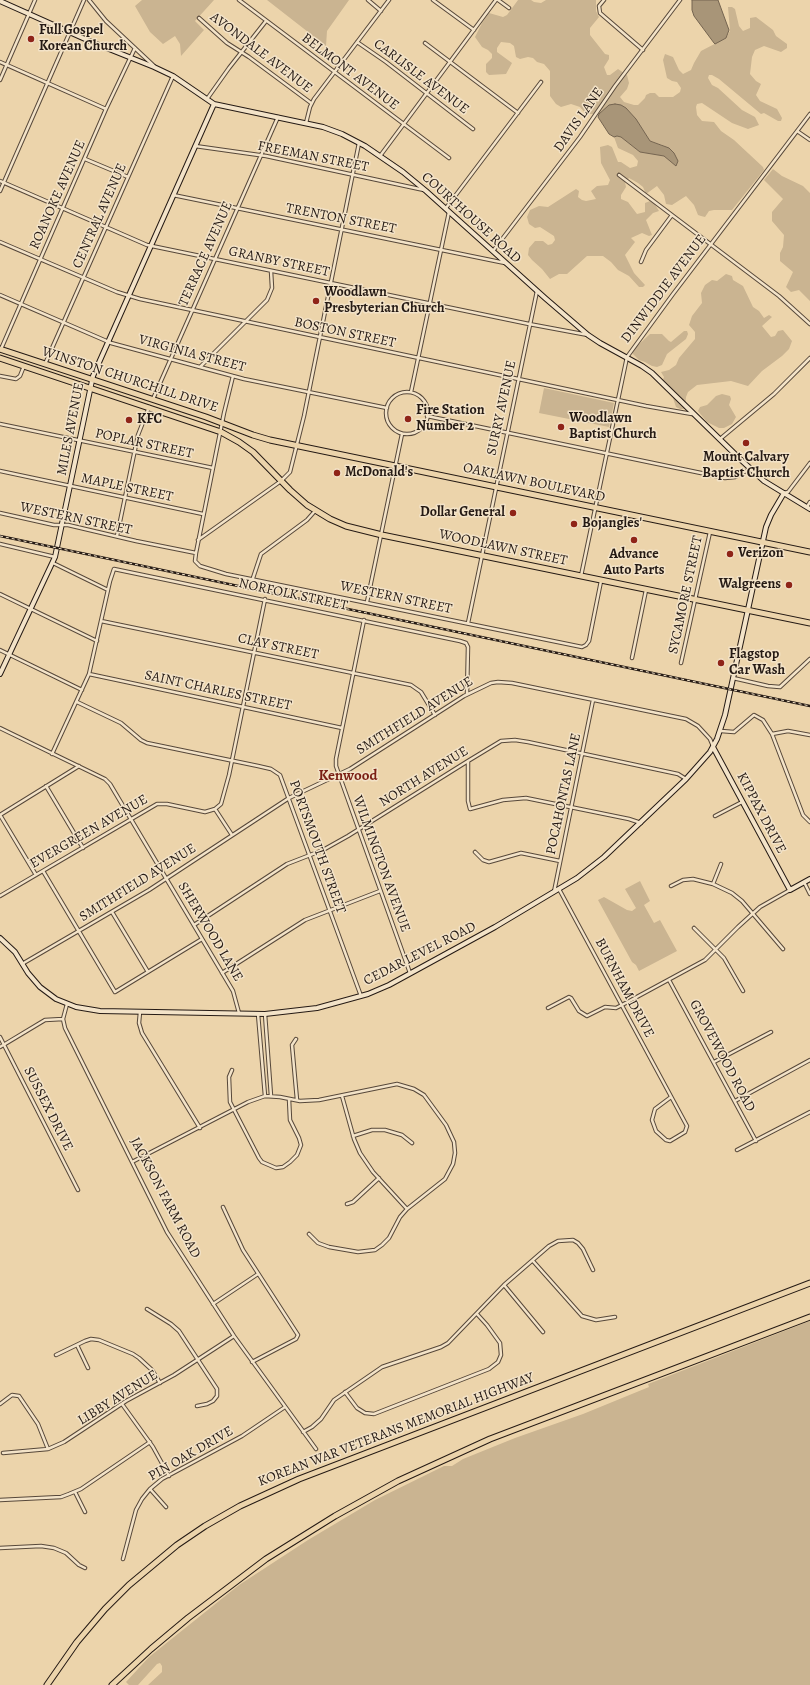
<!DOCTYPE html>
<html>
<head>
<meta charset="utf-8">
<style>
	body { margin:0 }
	canvas { display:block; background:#ecd4ab }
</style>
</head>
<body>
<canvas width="810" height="1685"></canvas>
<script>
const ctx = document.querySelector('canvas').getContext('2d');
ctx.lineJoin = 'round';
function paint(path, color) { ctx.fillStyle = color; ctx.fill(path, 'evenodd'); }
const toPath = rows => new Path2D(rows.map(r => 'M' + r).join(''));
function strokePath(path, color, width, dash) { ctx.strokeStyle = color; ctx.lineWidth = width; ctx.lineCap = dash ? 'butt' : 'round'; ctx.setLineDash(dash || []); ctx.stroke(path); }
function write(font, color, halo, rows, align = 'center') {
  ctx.font = font + ' Alegreya,serif'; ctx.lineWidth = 3; ctx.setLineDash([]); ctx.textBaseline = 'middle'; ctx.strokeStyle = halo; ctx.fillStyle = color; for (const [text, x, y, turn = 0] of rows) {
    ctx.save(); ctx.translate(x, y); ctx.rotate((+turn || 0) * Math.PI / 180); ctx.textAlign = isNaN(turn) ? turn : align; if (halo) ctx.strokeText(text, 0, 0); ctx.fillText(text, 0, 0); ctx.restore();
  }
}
const green = toPath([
	[142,0,214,0,195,21,204,30,181,56,180,44,175,36,163,44,150,32,135,6],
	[267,0,349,0,327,31,326,46],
	[518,0,531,0,534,2,541,3,546,0,596,0,596,11,599,17,590,28,590,35,605,54,609,55,609,59,604,67,607,75,610,75,618,69,627,75,629,83,627,89,620,97,624,102,634,105,638,105,645,98,646,95,650,93,655,93,659,97,673,97,680,92,681,88,677,82,672,81,667,78,663,60,665,54,673,57,679,70,683,74,691,70,694,63,701,51,726,38,730,31,728,7,732,7,735,9,739,26,743,31,750,28,750,18,756,17,773,30,776,36,787,44,787,48,781,52,764,46,755,50,752,57,750,74,756,81,761,84,756,95,760,101,777,109,782,118,781,121,778,121,764,113,761,114,719,79,712,75,709,75,708,78,712,85,718,88,742,110,755,117,759,125,748,129,732,123,702,103,697,104,696,107,697,115,702,121,714,122,721,131,734,140,763,167,764,170,732,210,714,210,709,211,705,217,701,216,698,215,694,205,686,196,672,205,666,204,664,195,657,186,646,194,643,187,638,183,629,178,625,182,626,187,621,195,621,199,628,202,637,214,645,212,645,203,650,201,654,203,659,211,653,213,646,220,652,235,649,236,642,233,631,238,635,242,625,255,634,273,645,285,643,287,639,287,629,276,618,270,611,262,603,256,587,256,567,274,559,274,550,279,542,269,532,260,528,255,529,248,535,241,543,241,548,245,552,244,555,240,554,236,540,227,535,228,529,224,527,217,530,210,539,206,548,207,576,189,579,191,578,197,582,200,586,201,596,199,591,191,597,186,608,185,610,180,601,163,600,147,608,145,612,147,618,162,621,162,630,168,637,166,638,161,633,155,618,148,614,137,617,136,621,137,640,152,664,156,676,166,678,161,674,153,662,145,650,141,636,119,626,108,603,110,599,114,586,114,580,107,571,104,561,107,556,104,550,96,550,71,544,64,537,62,533,58,528,57,520,59,516,57,514,46,510,43,501,42,497,48,497,52,512,63,506,74,489,75,486,72,486,64,492,58,492,54,488,50,482,47,475,37,482,23,489,13,503,17,507,15],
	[773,169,782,176,803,186,810,193,810,301,799,290,791,292,786,287,793,272,780,261,780,253,783,247,784,235,772,221,772,212,783,199,764,180],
	[726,274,732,276,733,280,743,286,753,307,759,311,764,318,769,315,772,317,762,326,771,337,775,336,778,331,783,330,792,341,789,349,782,356,762,371,748,386,731,381,697,385,688,392,686,397,685,409,680,409,676,407,673,398,661,385,664,377,661,372,669,370,676,365,679,358,695,339,695,332,689,325,692,316,702,303,701,293,705,285,712,280,717,281],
	[684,331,687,331,688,334,686,339,667,354,662,365,657,367,652,366,645,362,639,360,632,353,634,349,650,334,662,334,669,341,671,342],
	[544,388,614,403,609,427,539,413],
	[722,394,730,396,731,399,729,405,736,417,732,424,724,428,719,428,707,422,698,411,700,407,707,405,716,396],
	[640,881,650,901,644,905,654,923,660,920,677,951,639,971,636,965,632,962,598,900,604,897,627,910,632,911,636,908,625,889],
	[810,1321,810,1685,148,1685,162,1672,162,1666,160,1663,157,1664,138,1685,129,1685,126,1682,149,1657,239,1585,308,1540,375,1500,444,1466,452,1466,463,1459,515,1438,583,1414,649,1387,648,1384]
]);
const water = toPath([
	[692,0,718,0,729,30,726,38,715,44,714,43,694,16,692,10,692,0],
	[615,104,621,105,626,108,636,119,650,141,669,148,674,153,678,161,676,166,664,156,640,152,621,137,617,136,614,137,609,134,598,117,599,114,609,105,615,104]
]);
const street = toPath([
	[89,0,106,21,154,66],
	[239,0,449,158],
	[368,0,381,11],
	[433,0,474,30],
	[498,0,509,8],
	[604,0,599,6,600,13,643,50],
	[199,18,227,43,249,57,311,103],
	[357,42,386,62,473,129],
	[425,43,518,113],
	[0,62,106,109],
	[0,80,35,0],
	[207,99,229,68,266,21],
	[306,123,310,107,314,99,389,0],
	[797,131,810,140],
	[195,146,266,156,424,190],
	[380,156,496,0],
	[85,159,128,177],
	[619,175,779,296,810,324],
	[0,181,147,245,529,324,588,335],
	[0,191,84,0],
	[173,195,505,263],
	[446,208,541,82],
	[0,242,117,292,140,299,646,406,692,414],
	[493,251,580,137,615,86,680,0],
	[641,262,646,250,672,215],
	[0,295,111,343,244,379,387,408],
	[1,349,106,109,135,48],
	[45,364,173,76],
	[200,367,267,300,272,288,271,271],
	[0,376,16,379,20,376,24,366],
	[233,376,224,413,196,553,195,561,200,566,226,574,582,647,586,645,589,641,601,581],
	[411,392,449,212],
	'386 413a21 21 0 1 1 42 0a21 21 0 1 1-42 0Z',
	[153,399,278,117],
	[427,416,725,478,735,477,750,469],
	[0,424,213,468],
	[720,439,774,394,810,358],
	[0,471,203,514],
	[784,493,788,492,810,463],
	[807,507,810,502],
	[0,513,54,525,68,525,136,541,196,553],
	[117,536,138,435,149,407],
	[198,540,281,481,290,472,304,416,359,143],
	[0,544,55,557],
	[53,563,108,590],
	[581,576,627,357,673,294,810,114],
	[253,578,261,554,307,520,315,511],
	[0,594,97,641],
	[367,602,402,434],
	[364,620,336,759,336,766,410,973],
	[101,621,411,685,421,692,435,715],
	[468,623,537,291],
	[0,650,82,690],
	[632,658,646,590],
	[681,663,710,532],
	[89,674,342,728],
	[733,678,768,686,780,687,810,659],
	[77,702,121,723,141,740,147,743,258,766,271,769,280,775,361,996],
	[0,728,105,779,110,784,233,991,239,1013],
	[721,731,734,732,754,715,763,720,772,734,803,815,810,822],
	[772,734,788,731,810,735],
	[52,754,89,674,110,581,114,569,460,641,466,643,468,647,467,694],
	[468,761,468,801,470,809,503,800,526,798,629,819,641,823],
	[46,786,83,848],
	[215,809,232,835],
	[0,815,79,766],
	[0,815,36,875],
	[715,816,742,802],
	[475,852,483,860,489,862,521,853,560,861],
	[43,871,115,992,202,939],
	[804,882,810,894],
	[713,884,721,864],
	[671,886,683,880,693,879,713,884,732,893,742,901,783,949],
	[559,889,687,1126,685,1132,670,1141,666,1140,656,1131,652,1120,655,1109,671,1097],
	[554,892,593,700],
	[0,896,157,804,167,804,205,812,215,809,221,804,229,775,265,599],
	[112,912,148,972],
	[194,925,287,864,323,850,348,836,468,761,501,741,515,740,528,742,678,774,686,779],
	[694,928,724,958,743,991],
	[22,964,149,890,289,798,350,769,464,696,491,683,498,682,512,683,686,719,698,726,710,739,713,746],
	[222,973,305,920,380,891],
	[669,980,756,1141],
	[67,1004,63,1019,65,1028,167,1232,234,1336,316,1449],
	[548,1008,569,997,571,998,579,1011,587,1016,605,1007,616,1008,622,1005,705,960,738,927,760,907,790,890],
	[140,1012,139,1023,142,1033,200,1128],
	[258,1014,265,1096],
	[265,1014,271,1096],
	[0,1037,78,1190],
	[296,1039,292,1045,297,1100],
	[0,1047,45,1020,63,1019],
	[714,1062,771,1032],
	[232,1070,229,1077,230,1102,259,1158,262,1162,276,1168,283,1167,290,1162,297,1155,301,1145,299,1138,290,1120,289,1099],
	[342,1096,354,1139,360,1153,373,1172,407,1209],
	[735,1101,810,1060],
	[353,1136,372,1130,385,1130,402,1135,412,1143],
	[737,1150,810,1112],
	[132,1162,248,1102,265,1096,280,1097,300,1101,319,1100,397,1084,414,1089,424,1095,446,1125,454,1142,455,1153,453,1164,445,1179,407,1209,400,1217,389,1238,382,1245,375,1250,358,1252,329,1247,318,1243,309,1234],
	[347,1204,353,1202,379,1178],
	[223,1207,243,1250,298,1335,296,1339,252,1362],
	[533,1261,582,1316,596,1320,615,1317],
	[504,1285,543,1332],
	[213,1304,258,1274],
	[147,1309,171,1324,179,1331,217,1389,217,1396,213,1401,207,1404,197,1406],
	[77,1345,88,1368],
	[56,1355,85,1341,91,1339,99,1340,133,1354,139,1358,152,1370,160,1383],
	[345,1392,357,1408,365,1413,374,1414,489,1369,498,1362,501,1355,500,1343,487,1325,477,1314],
	[0,1404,12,1395,19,1396,38,1424,48,1449],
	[122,1404,153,1447,169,1476],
	[303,1432,312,1427,321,1419,334,1400,382,1367,441,1347,448,1343,504,1285,549,1246,558,1241,573,1240,578,1243,583,1249,593,1270],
	[3,1453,48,1449,64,1442,126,1401,174,1375,234,1336],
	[150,1489,166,1507],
	[75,1492,85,1512],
	[0,1500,61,1497,69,1494,81,1489,150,1442],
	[0,1548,41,1546,54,1548,66,1553,79,1565,85,1568],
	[123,1559,136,1510,142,1499,150,1489,162,1479,242,1436,285,1407]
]);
const secondary = toPath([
	[0,1,94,43,154,67,173,76,214,104,323,127,342,134,365,146,403,172,426,191,545,298,588,335,600,343,642,366,652,373,740,459,764,481,810,509],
	[0,674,55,557,93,376,214,104],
	[713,747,790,890,810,879],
	[0,938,15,952,28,973,40,987,56,999,76,1007,100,1011,265,1014,317,1008,368,994,389,985,495,927,577,878,604,857,686,779,710,752,717,739,725,715,766,527,771,515,784,493]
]);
const highway = toPath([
	[0,349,206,417,253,435,270,440,810,552],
	[0,358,221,432,239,442,253,452,290,490,307,505,330,519,346,526,382,535,810,623],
	[47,1685,77,1642,105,1609,129,1585,177,1545,205,1526,240,1506,299,1479,810,1283],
	[112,1685,151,1649,188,1618,266,1559,335,1516,398,1481,490,1439,810,1317]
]);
const rail = toPath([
	[0,536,810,706]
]);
const markers = [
	[31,39,4,"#8f2418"],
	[316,301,4,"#8f2418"],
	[408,419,4,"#8f2418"],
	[129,420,4,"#8f2418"],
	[561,427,4,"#8f2418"],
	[746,443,4,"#8f2418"],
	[337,473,4,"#8f2418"],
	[513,513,4,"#8f2418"],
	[574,524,4,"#8f2418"],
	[634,540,4,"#8f2418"],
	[730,554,4,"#8f2418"],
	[789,585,4,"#8f2418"],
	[721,663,4,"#8f2418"]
];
const poiNames = [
	["Full Gospel",39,31],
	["Korean Church",39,47],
	["Woodlawn",324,293],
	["Presbyterian Church",324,309],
	["Fire Station",416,411],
	["Number 2",416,427],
	["Woodlawn",569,419],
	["Baptist Church",569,435],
	["KFC",137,420],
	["Mount Calvary",746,458,"center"],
	["Baptist Church",746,474,"center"],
	["McDonald's",345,473],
	["Dollar General",505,513,"right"],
	["Bojangles'",582,524],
	["Verizon",738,554],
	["Advance",634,555,"center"],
	["Auto Parts",634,571,"center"],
	["Walgreens",781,585,"right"],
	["Flagstop",729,655],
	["Car Wash",729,671]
];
const streetNames = [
	["AVONDALE AVENUE",261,53,37],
	["BELMONT AVENUE",350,72,37],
	["CARLISLE AVENUE",421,77,37],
	["DAVIS LANE",579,120,-55],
	["FREEMAN STREET",313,157,11],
	["ROANOKE AVENUE",58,195,-66],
	["CENTRAL AVENUE",100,216,-66],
	["COURTHOUSE ROAD",471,218,42],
	["TRENTON STREET",341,219,11],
	["TERRACE AVENUE",206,254,-66],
	["GRANBY STREET",279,262,12],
	["DINWIDDIE AVENUE",664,289,-53],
	["BOSTON STREET",345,333,12],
	["VIRGINIA STREET",192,354,15],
	["WINSTON CHURCHILL DRIVE",130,380,18],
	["SURRY AVENUE",502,408,-78],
	["MILES AVENUE",71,429,-79],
	["POPLAR STREET",144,444,12],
	["OAKLAWN BOULEVARD",534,483,12],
	["MAPLE STREET",127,488,12],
	["WESTERN STREET",76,519,12],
	["WOODLAWN STREET",503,548,12],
	["NORFOLK STREET",293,595,12],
	["SYCAMORE STREET",686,595,-78],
	["WESTERN STREET",396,598,12],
	["CLAY STREET",278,647,12],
	["SAINT CHARLES STREET",218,691,12],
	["SMITHFIELD AVENUE",415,716,-32],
	["NORTH AVENUE",424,777,-32],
	["POCAHONTAS LANE",564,794,-78],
	["KIPPAX DRIVE",761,813,62],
	["EVERGREEN AVENUE",89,832,-30],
	["PORTSMOUTH STREET",317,847,70],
	["WILMINGTON AVENUE",381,864,70],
	["SMITHFIELD AVENUE",138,883,-32],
	["SHERWOOD LANE",210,932,59],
	["CEDAR LEVEL ROAD",420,954,-27],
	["BURNHAM DRIVE",624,988,62],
	["GROVEWOOD ROAD",722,1056,62],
	["SUSSEX DRIVE",48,1109,63],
	["JACKSON FARM ROAD",165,1198,62],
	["LIBBY AVENUE",118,1398,-32],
	["KOREAN WAR VETERANS MEMORIAL HIGHWAY",396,1430,-21],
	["PIN OAK DRIVE",191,1454,-30]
];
const neighbourhoodNames = [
	["Kenwood",348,776]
];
paint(green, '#cab491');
paint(water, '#a89578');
strokePath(water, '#746450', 1);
strokePath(street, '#57483a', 4.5);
strokePath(secondary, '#251a14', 6);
strokePath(highway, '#251a14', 7);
strokePath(street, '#f3e3c8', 2.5);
strokePath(secondary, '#f3e3c8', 4);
strokePath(highway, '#ecd4ab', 5);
strokePath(rail, '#251a14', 2.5);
strokePath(rail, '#f3e3c8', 1, [3]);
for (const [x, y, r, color] of markers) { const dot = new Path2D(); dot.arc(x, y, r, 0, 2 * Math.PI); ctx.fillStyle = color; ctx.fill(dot); strokePath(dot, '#f3e3c8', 1.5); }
write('bold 14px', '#251a14', '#f3e3c8', poiNames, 'left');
write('14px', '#251a14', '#f3e3c8', streetNames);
write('bold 15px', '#7a1f14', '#f3e3c8', neighbourhoodNames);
</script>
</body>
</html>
